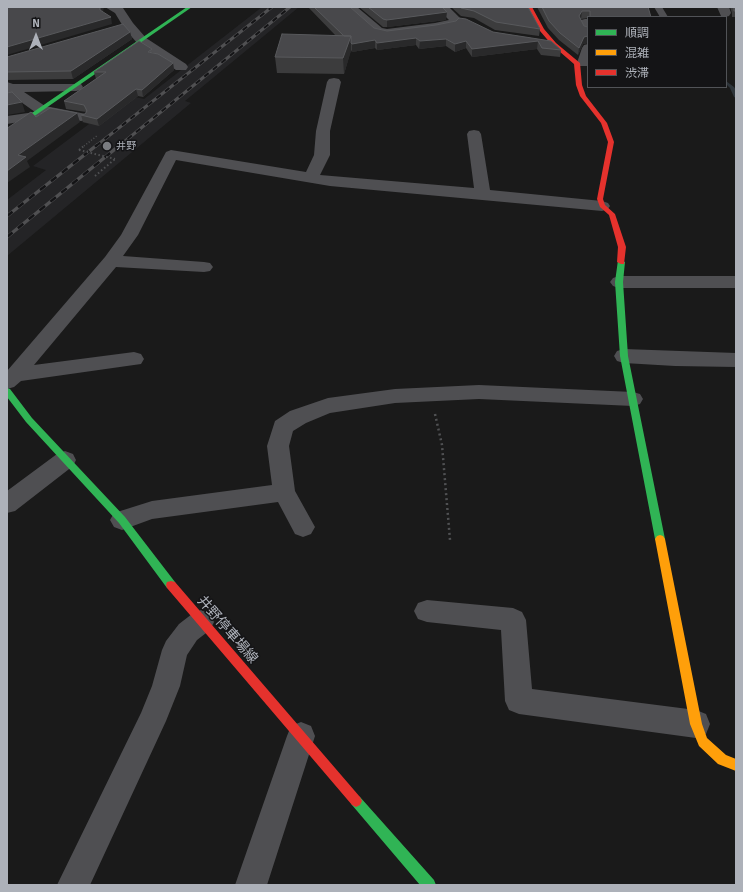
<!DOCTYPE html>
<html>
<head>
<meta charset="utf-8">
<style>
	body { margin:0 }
	#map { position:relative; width:743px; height:892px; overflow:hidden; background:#1a1a1a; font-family:Signika,"Noto Sans JP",sans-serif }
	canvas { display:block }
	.frame { position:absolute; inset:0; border:8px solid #adb1b9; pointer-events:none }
	.legend { position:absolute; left:587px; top:16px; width:140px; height:72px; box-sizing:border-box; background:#141416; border:1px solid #515357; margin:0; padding:5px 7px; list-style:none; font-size:12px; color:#adb1b9 }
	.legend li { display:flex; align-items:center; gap:8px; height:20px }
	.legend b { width:20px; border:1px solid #515357 }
	.north { position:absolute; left:16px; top:16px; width:40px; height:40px; -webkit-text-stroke:3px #141416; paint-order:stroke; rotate:0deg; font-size:11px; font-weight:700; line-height:16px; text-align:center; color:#adb1b9 }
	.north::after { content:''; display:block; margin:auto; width:14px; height:18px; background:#adb1b9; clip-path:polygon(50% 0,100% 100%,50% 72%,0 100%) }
</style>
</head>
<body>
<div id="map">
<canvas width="743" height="892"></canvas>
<div class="frame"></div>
<ul class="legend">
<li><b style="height:5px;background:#30b455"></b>順調</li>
<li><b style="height:5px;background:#ff9f0a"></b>混雑</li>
<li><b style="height:5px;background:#e5322d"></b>渋滞</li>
</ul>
<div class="north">N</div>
</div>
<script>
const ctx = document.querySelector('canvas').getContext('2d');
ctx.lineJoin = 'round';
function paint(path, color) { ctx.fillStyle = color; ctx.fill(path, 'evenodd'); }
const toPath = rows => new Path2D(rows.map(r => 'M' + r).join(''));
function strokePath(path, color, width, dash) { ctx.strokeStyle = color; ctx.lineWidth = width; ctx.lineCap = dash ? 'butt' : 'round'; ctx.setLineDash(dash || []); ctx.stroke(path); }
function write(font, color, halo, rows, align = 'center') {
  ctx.font = font + ' Signika,"Noto Sans JP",sans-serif'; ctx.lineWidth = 3; ctx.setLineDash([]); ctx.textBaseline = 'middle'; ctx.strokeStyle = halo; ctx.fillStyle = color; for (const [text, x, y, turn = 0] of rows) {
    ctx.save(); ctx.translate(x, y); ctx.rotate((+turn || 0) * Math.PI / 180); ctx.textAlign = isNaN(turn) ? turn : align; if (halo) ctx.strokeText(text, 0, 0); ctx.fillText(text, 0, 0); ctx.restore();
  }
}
const built = toPath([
	[262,7,299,7,185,101,191,103,7,256,7,200,46,170,33,166,89,124,81,122,89,116,126,95,144,99]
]);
const stream = toPath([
	[726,81,734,87,736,90,736,98,734,97,730,88,726,84,726,81]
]);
const pathFar2 = toPath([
	[84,146,98,135]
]);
const pathFar1 = toPath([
	[79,150,85,145],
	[95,176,115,159]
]);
const path = toPath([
	[435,414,442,445,450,540]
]);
const lane = toPath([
	[654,7,662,7,668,17,660,17,654,7]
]);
const street = toPath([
	[105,7,120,7,123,8,133,23,146,38,186,64,188,67,186,70,176,70,138,44,124,28,115,13,105,7],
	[344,7,357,7,382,28,387,29,435,23,449,20,436,7,449,7,462,20,455,27,451,28,387,37,374,34,344,7],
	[717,7,729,7,731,13,729,16,725,17,721,16,717,7],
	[585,19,588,19,588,34,584,33,579,23,581,20,585,19],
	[588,44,588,66,579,66,577,63,582,48,584,45,588,44],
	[334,78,339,79,341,82,330,131,330,155,320,175,474,188,467,134,469,131,474,130,479,131,481,134,490,190,602,201,608,203,610,206,608,209,602,211,330,186,176,160,138,235,123,256,204,262,210,263,213,267,210,271,204,272,116,267,34,365,134,352,141,354,144,359,141,364,21,381,14,387,7,389,7,371,105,257,121,235,166,152,171,150,306,172,314,155,316,131,327,82,329,79,334,78],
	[7,82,13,84,81,84,83,87,81,90,76,91,24,92,45,106,81,113,86,114,88,117,86,120,81,121,39,114,40,116,38,119,7,124,7,116,35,112,7,92,7,82],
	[619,276,736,276,736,288,619,288,613,286,610,282,613,278,619,276],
	[624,349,736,353,736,367,675,366,624,363,617,361,614,356,617,351,624,349],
	[479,385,633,392,640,394,643,399,640,404,633,406,479,399,395,403,330,413,306,423,293,431,289,446,295,491,315,527,311,534,303,537,295,534,278,502,152,519,122,530,114,527,110,520,114,513,152,501,272,485,267,446,275,421,290,411,328,398,395,389,479,385],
	[65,451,73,454,76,460,73,466,15,511,7,513,7,491,57,454,65,451],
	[427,600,513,608,522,612,526,620,532,689,696,710,706,714,710,724,706,734,696,738,519,714,509,710,505,701,501,630,427,622,418,619,414,611,418,603,427,600],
	[201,610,210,614,214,622,210,630,197,640,187,655,180,686,166,721,90,885,57,885,141,713,152,686,162,650,166,641,179,624,192,614,201,610],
	[301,722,311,726,315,736,267,885,235,885,287,736,291,726,301,722]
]);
const fast = toPath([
	[187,7,192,7,7,135,7,130,187,7],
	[618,260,621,260,625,262,623,282,628,356,665,539,663,542,660,543,657,542,655,539,620,356,615,282,618,260],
	[7,388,10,389,32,418,125,517,175,582,176,585,175,588,171,589,167,588,119,523,26,422,7,397,7,388],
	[356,795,360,797,434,880,436,885,420,885,352,805,350,801,352,797,356,795]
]);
const slow = toPath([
	[660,535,663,536,665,539,702,724,707,738,726,755,736,759,736,771,718,764,699,746,690,724,655,539,657,536,660,535]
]);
const jam = toPath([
	[528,7,532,7,544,29,556,43,580,63,582,85,586,96,607,123,614,142,603,199,605,205,615,214,626,247,624,264,621,264,617,262,618,247,609,215,600,207,597,199,608,142,601,123,580,96,576,85,574,64,552,45,540,31,528,7],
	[171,581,175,582,360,797,362,801,360,805,356,807,352,805,167,588,166,585,167,582,171,581]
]);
const railFar1 = toPath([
	[96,146,272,7],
	[119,146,290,7]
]);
const rail = toPath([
	[7,216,97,145],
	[7,237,120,145]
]);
const pathBridge = toPath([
	[79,150,115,159]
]);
const wall = toPath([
	[308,7,350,7,374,28,387,31,493,32,551,41,561,50,560,57,541,55,537,49,472,57,466,48,455,52,446,46,419,49,416,45,377,50,375,48,352,52,351,50,344,74,277,73,275,57,336,36],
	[359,7,442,7,446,20,387,27,383,27],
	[451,7,528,7,540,29,539,36,495,30,474,18,461,16],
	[537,7,648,7,651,17,588,17,588,18,581,19,580,19,584,26,588,27,588,43,583,44,578,55,559,40,548,28],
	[730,7,736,7,736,17,732,17,732,13],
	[130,32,132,39,73,79,7,80,7,57],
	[152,52,173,63,174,70,143,97,138,96,99,126,83,122,81,115,85,114,86,112,66,109,64,101,96,79,94,72]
]);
const shadedWall = toPath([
	[100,7,104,7,102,17,100,10],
	[582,11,581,19,578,24,579,16],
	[447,12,446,20,387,27,387,20],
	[111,17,112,24,7,55,7,47],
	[130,32,132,39,73,79,71,71],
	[351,36,351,51,344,74,343,58],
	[588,36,588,43,583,44,578,55,579,48,584,37],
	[416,38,416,45,377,50,377,43],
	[446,39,446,46,419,49,420,41],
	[375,40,375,48,352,52,352,44],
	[466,41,466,48,455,52,455,44],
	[538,41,537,49,472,57,472,49],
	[173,63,174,70,143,97,142,90],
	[136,89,138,96,99,126,97,119],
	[22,102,25,112,7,115,7,105],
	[77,113,80,122,27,161,30,167,7,183,7,171,18,155]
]);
const building = toPath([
	[7,7,100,7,100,10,111,17,7,47,7,7],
	[314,7,350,7,374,28,387,31,436,25,456,21,459,18,466,19,493,32,551,41,561,50,542,48,538,41,472,49,466,41,455,44,446,39,420,41,416,38,377,43,375,40,352,44,351,43,351,36,344,36,314,7],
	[368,7,442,7,447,12,387,20,383,19,368,7],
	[460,7,528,7,540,29,496,22,474,11,461,8,460,7],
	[542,7,648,7,651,17,590,17,590,11,582,11,579,16,584,26,588,27,588,36,584,37,579,48,560,33,549,21,542,7],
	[734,7,736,7,736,11,734,11,734,7],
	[123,24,130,32,71,71,7,72,7,57,123,24],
	[282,34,351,36,343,58,275,57,282,34],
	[139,41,152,49,148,52,158,54,173,63,142,90,136,89,97,119,81,115,85,114,87,111,84,105,64,101,106,72,94,72,139,41],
	[12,92,22,102,7,105,7,93,12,92],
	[50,108,77,113,18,155,26,157,7,171,7,128,9,127,31,112,36,117,50,108]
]);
const markers = [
	[107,146,5,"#7a7c81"]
];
const farPoinames = [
	["井野",116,146]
];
const nearStreetnames = [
	["井野停車場線",227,630,49]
];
paint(built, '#242426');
paint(stream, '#2e353b');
strokePath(pathFar2, '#505153', 1.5, [1, 2]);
strokePath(pathFar1, '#505153', 2, [1.5, 2.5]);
strokePath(path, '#505153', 2.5, [2, 3]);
paint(lane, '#4f4f52');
paint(street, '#4f4f52');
paint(fast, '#30b455');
paint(slow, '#ff9f0a');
paint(jam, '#e5322d');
strokePath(railFar1, '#505052', 3);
strokePath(rail, '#505052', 3.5);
strokePath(railFar1, '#141416', 2, [5.5]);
strokePath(rail, '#141416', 2.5, [7]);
strokePath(pathBridge, '#505153', 2, [1.5, 2.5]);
paint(wall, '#3c3c3d');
paint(shadedWall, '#29292a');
paint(building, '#48484b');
strokePath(building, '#58595c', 1);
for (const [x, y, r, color] of markers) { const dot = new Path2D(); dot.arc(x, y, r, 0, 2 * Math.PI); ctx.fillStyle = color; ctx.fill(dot); strokePath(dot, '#141416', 1.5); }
write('10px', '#adb1b9', '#141416', farPoinames, 'left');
write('14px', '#adb1b9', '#141416', nearStreetnames);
</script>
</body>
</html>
